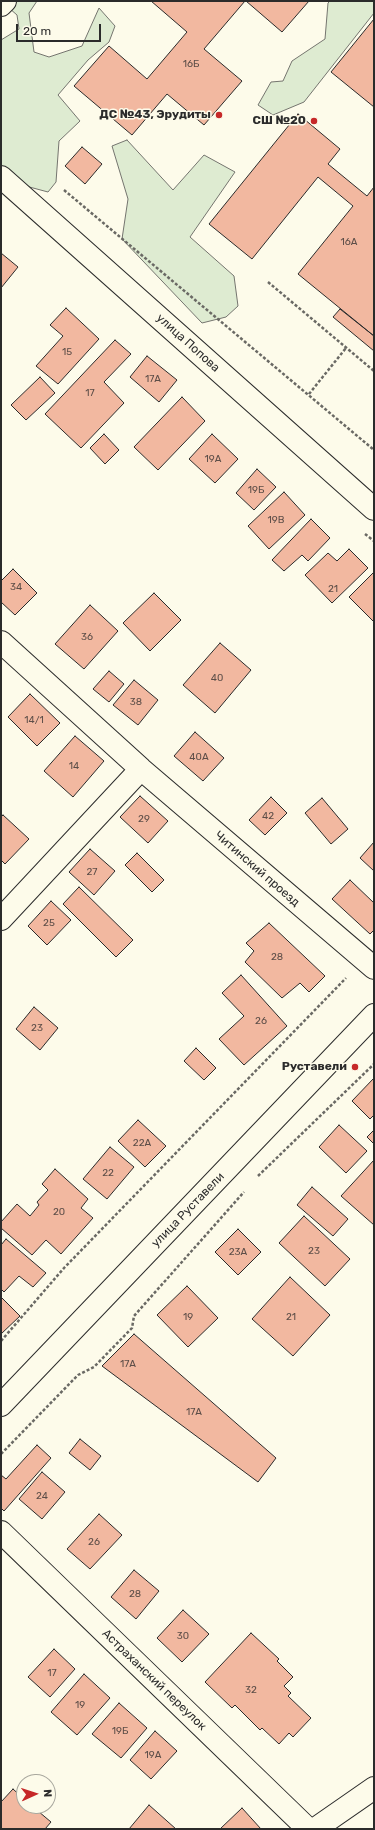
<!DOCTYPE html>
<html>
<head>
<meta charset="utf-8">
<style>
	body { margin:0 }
	#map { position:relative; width:375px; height:1830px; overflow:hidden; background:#fdfbea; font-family:Rubik,sans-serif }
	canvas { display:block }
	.frame { position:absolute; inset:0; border:2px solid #2b2b2b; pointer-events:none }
	.north { position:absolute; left:16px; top:1774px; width:40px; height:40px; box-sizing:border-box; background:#fdfbea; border:1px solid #a9a89e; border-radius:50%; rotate:87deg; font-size:11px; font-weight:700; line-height:16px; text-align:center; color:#2b2b2b }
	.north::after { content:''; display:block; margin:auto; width:14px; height:18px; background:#c62828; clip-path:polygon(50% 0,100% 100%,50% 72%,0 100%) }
	.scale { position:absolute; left:16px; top:24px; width:85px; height:18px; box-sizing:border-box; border:2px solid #2b2b2b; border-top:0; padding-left:5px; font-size:12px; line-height:14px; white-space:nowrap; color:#2b2b2b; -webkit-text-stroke:3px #fdfbea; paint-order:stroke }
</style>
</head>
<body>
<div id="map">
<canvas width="375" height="1830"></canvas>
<div class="frame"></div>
<div class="north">N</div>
<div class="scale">20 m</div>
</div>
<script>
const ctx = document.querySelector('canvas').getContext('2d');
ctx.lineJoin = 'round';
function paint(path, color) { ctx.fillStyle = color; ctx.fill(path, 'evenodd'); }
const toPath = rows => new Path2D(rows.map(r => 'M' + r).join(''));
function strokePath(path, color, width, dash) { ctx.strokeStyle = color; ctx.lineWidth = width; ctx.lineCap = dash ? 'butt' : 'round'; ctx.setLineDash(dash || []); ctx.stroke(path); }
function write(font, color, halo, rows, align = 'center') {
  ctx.font = font + ' Rubik,sans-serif'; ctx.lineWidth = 3; ctx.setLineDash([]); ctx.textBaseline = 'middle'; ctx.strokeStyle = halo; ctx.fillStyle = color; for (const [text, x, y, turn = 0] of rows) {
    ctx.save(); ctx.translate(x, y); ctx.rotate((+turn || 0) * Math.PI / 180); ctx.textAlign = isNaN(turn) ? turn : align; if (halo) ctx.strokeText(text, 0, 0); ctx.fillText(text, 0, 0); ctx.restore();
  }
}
const green = toPath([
	[1,1,37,1,29,13,34,52,49,57,82,46,99,8,115,26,109,42,88,60,58,95,80,121,59,141,56,182,48,192,22,185,1,165,1,40,19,29,17,15,1,1],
	[330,1,374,1,374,13,304,102,273,115,258,105,271,82,283,81,292,61,325,39,328,3,330,1],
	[127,140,173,190,204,155,235,172,190,237,234,276,238,306,226,317,202,323,122,239,128,199,112,146,127,140]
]);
const building = toPath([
	[151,1,245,1,204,49,242,81,204,125,167,94,132,135,74,86,109,46,147,79,187,32,151,1],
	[246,1,309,1,282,32,246,1],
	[374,19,374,107,331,72,374,19],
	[298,114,340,149,328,164,367,196,374,187,374,336,298,274,353,206,318,177,252,259,209,224,298,114],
	[82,147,102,164,85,184,65,166,82,147],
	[1,253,18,267,1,288,1,253],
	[66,308,99,339,58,384,36,366,63,336,50,325,66,308],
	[340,309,374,336,374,351,333,317,340,309],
	[115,340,131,354,104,382,124,403,81,448,45,414,115,340],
	[147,356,177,380,159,402,130,377,147,356],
	[40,377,55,393,26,420,11,405,40,377],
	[182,397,205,421,158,470,134,447,182,397],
	[104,434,119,450,105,464,90,448,104,434],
	[212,434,238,459,215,483,189,459,212,434],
	[257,469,276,487,254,510,236,493,257,469],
	[284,492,305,515,269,549,248,526,284,492],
	[311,519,330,538,308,561,302,555,284,571,272,560,311,519],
	[349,549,368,568,332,603,305,575,328,553,337,561,349,549],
	[13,569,37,593,15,615,1,602,1,581,13,569],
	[374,572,374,622,349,597,374,572],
	[154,593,181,620,150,651,123,623,154,593],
	[90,605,118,631,84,669,55,644,90,605],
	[220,643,251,670,215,713,183,685,220,643],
	[109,671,124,684,109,702,93,689,109,671],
	[134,680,158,700,138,725,113,705,134,680],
	[30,694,60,723,37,746,8,717,30,694],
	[195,732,224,758,203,781,174,756,195,732],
	[75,736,104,761,73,797,44,771,75,736],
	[140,796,168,821,148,843,120,817,140,796],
	[271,797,287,813,265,835,249,820,271,797],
	[322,798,348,829,331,844,305,813,322,798],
	[3,815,29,839,5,864,1,860,1,817,3,815],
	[374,842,374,871,360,858,374,842],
	[90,849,115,871,94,895,69,872,90,849],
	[137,853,164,880,152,892,125,865,137,853],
	[350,880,374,903,374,930,370,934,332,899,350,880],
	[79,887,133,940,116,957,63,904,79,887],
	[51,901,71,920,47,945,28,926,51,901],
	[269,923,325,976,309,992,300,983,282,998,245,962,254,951,246,943,269,923],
	[241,975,287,1026,244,1065,219,1039,244,1016,222,993,241,975],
	[34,1007,58,1028,40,1050,16,1029,34,1007],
	[196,1048,216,1068,204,1080,184,1061,196,1048],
	[374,1078,374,1115,370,1119,352,1101,374,1078],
	[138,1120,166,1146,145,1167,118,1141,138,1120],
	[339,1125,367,1151,346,1173,319,1147,339,1125],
	[374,1130,374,1144,367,1137,374,1130],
	[110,1147,134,1167,107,1199,83,1179,110,1147],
	[374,1160,374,1225,341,1196,374,1160],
	[55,1169,88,1199,81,1208,93,1218,61,1254,46,1240,32,1255,1,1228,1,1222,17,1204,30,1216,39,1205,37,1202,48,1190,42,1184,55,1169],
	[312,1187,348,1219,333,1236,297,1205,312,1187],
	[304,1216,350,1259,325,1286,279,1243,304,1216],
	[238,1229,261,1252,238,1275,215,1252,238,1229],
	[6,1239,46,1273,33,1287,19,1276,4,1292,1,1289,1,1245,6,1239],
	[290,1277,330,1315,293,1356,252,1319,290,1277],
	[187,1286,218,1318,188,1347,157,1315,187,1286],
	[1,1297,20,1316,1,1334,1,1297],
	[134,1334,276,1458,258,1482,102,1366,134,1334],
	[80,1439,101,1456,90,1470,69,1453,80,1439],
	[37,1445,51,1458,4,1511,1,1508,1,1475,6,1479,37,1445],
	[42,1472,65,1492,42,1519,19,1499,42,1472],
	[99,1514,122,1535,90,1569,67,1549,99,1514],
	[134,1570,159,1591,136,1619,111,1597,134,1570],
	[183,1610,209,1634,182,1662,157,1638,183,1610],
	[251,1633,279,1659,277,1661,293,1677,284,1686,291,1693,288,1696,311,1718,293,1737,289,1733,279,1744,262,1728,260,1730,235,1705,232,1708,205,1682,251,1633],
	[54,1649,75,1669,50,1697,28,1677,54,1649],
	[84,1674,110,1698,77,1735,51,1712,84,1674],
	[119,1703,147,1728,121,1758,92,1734,119,1703],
	[155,1731,177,1751,151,1779,130,1760,155,1731],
	[13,1789,24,1799,24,1806,32,1806,51,1822,45,1829,1,1829,1,1802,13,1789],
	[149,1805,176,1829,129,1829,149,1805],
	[242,1808,261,1829,220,1829,242,1808]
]);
const path = toPath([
	[64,190,374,450],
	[268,282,374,371],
	[309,394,346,348],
	[365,534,374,541],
	[258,1176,374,1064],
	[1,1341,64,1268,346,978],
	[1,1454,78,1375,94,1367,132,1328,134,1316,244,1192]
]);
const street = toPath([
	[1,5,5,1],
	[1,177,374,509],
	[1,642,141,769,374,968],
	[1,919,141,769],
	[1,1532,308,1829],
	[315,1829,374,1788]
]);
const secondary = toPath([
	[1,1405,374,1015]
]);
const markers = [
	[219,115,4,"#c62828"],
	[314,121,4,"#c62828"],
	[355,1067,4,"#c62828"]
];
const numberNames = [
	["16Б",191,64],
	["16А",349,242],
	["15",67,352],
	["17А",153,379],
	["17",90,393],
	["19А",213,459],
	["19Б",256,490],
	["19В",276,520],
	["34",16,587],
	["21",333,589],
	["36",87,637],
	["40",217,678],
	["38",136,702],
	["14/1",34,720],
	["40А",199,757],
	["14",74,766],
	["42",268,816],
	["29",144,819],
	["27",92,872],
	["25",49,923],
	["28",277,957],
	["26",261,1021],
	["23",37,1028],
	["22А",142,1143],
	["22",108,1173],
	["20",59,1212],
	["23",314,1251],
	["23А",238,1252],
	["19",188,1317],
	["21",291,1317],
	["17А",128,1364],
	["17А",194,1412],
	["24",42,1496],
	["26",94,1542],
	["28",135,1594],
	["30",183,1636],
	["17",52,1673],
	["32",251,1690],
	["19",80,1705],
	["19Б",120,1731],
	["19А",153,1755]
];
const poiNames = [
	["ДС №43, Эрудиты",211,115],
	["СШ №20",306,121],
	["Руставели",347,1067]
];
const streetNames = [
	["улица Попова",188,343,42],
	["Читинский проезд",257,869,41],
	["улица Руставели",188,1210,-46],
	["Астраханский переулок",154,1680,44]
];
paint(green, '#deebd1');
strokePath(green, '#74746e', 1);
paint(building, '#f2b8a0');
strokePath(building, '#2b2b2b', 1);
strokePath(street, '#2b2b2b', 24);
strokePath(secondary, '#2b2b2b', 24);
strokePath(path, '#6a6964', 2.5, [3, 2]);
strokePath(street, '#fdfbea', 22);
strokePath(secondary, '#fdfbea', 22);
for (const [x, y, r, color] of markers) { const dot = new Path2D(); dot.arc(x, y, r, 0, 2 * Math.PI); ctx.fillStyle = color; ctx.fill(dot); strokePath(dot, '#fdfbea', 1.5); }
write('10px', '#5d4e48', null, numberNames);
write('bold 12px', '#2b2b2b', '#fdfbea', poiNames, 'right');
write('12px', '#2b2b2b', '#fdfbea', streetNames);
</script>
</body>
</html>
